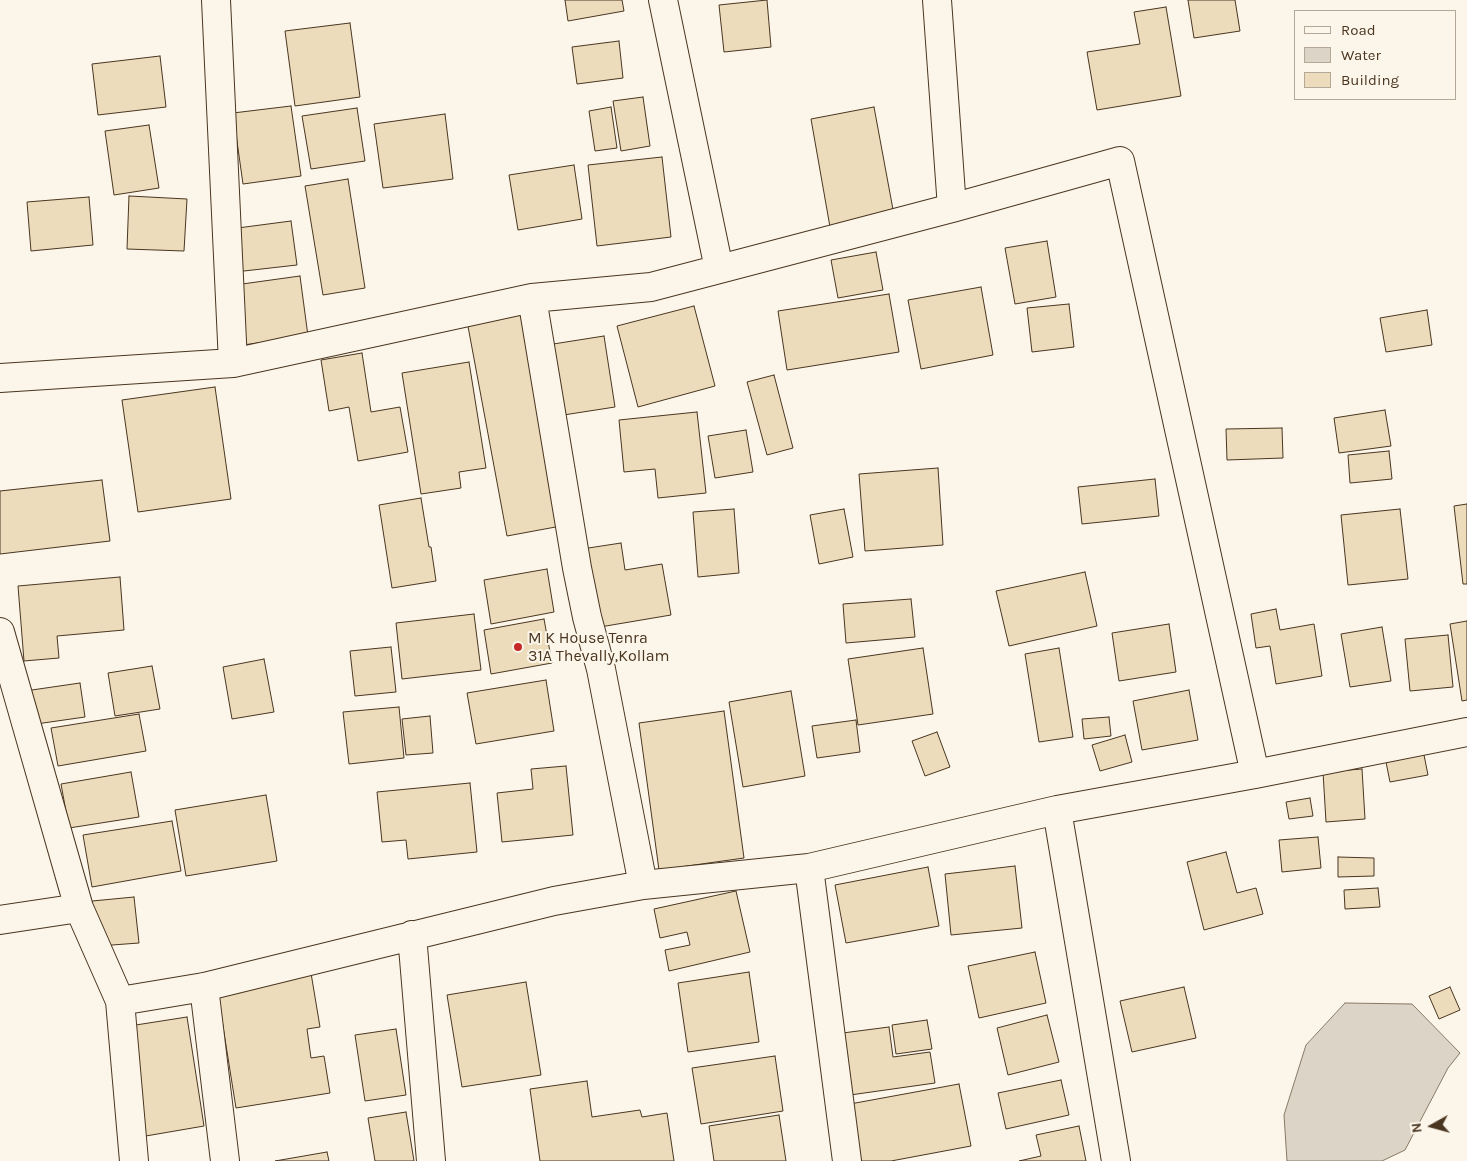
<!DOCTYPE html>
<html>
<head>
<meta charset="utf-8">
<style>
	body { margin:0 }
	#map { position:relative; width:1467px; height:1161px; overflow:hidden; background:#fbf6e9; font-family:Karla,sans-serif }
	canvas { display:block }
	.legend { position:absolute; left:1294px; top:10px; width:162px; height:90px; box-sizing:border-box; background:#fbf6e9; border:1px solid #b4a999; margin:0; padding:6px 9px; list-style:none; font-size:15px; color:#4a3520 }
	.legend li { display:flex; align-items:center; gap:10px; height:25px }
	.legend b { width:25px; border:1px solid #b4a999 }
	.north { position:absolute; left:1407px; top:1101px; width:50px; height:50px; -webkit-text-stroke:4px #fbf6e9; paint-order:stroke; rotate:263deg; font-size:14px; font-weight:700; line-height:20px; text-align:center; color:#4a3520 }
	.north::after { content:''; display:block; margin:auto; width:18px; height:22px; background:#4a3520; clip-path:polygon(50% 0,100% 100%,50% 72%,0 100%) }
</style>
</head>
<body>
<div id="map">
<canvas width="1467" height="1161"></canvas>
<ul class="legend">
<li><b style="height:6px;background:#fbf6e9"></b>Road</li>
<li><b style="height:14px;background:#dcd4c6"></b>Water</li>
<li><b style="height:14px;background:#ecdcbc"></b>Building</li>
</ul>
<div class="north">N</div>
</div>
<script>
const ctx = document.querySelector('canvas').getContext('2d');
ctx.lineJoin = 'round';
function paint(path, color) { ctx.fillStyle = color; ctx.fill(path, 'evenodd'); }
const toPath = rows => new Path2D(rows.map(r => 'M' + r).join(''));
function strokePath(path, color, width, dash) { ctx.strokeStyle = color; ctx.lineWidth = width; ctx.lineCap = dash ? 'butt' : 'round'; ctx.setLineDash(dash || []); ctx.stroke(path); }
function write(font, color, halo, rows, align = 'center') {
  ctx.font = font + ' Karla,sans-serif'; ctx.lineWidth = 4; ctx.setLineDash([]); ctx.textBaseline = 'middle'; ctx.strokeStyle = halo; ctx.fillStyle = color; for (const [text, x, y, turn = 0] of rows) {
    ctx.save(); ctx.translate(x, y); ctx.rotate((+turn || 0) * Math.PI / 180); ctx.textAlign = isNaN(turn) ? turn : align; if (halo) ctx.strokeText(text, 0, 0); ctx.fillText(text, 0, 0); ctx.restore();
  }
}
const water = toPath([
	[1345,1003,1412,1004,1460,1053,1448,1068,1405,1150,1382,1161,1287,1161,1284,1115,1306,1045,1345,1003]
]);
const building = toPath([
	[565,0,622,0,624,11,568,21,565,0],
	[767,0,771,47,724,52,719,5,767,0],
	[1188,0,1235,0,1240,31,1194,38,1188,0],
	[1166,7,1181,96,1097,110,1087,52,1140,44,1134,12,1166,7],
	[350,23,360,97,295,106,285,31,350,23],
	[619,41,623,78,577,84,572,47,619,41],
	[160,56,166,107,98,115,92,64,160,56],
	[643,97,650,146,621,151,613,101,643,97],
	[291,106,301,176,243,184,233,113,291,106],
	[611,107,617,148,595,151,589,111,611,107],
	[874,107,894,215,830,227,811,119,874,107],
	[357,108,365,161,311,169,302,116,357,108],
	[445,114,453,179,383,188,374,124,445,114],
	[149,125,159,188,114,195,105,131,149,125],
	[662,157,671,237,597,246,588,165,662,157],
	[574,165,582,219,518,230,509,175,574,165],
	[348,179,365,288,323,295,305,186,348,179],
	[129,196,187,199,184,251,127,249,129,196],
	[89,197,93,245,31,251,27,202,89,197],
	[291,221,297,265,235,272,230,229,291,221],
	[1047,241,1056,297,1015,304,1005,248,1047,241],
	[876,252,883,290,838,298,831,260,876,252],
	[300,276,308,336,243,345,235,285,300,276],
	[981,287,993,355,921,369,908,300,981,287],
	[889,294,899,352,787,370,778,311,889,294],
	[1069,304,1074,347,1032,352,1027,308,1069,304],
	[694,306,715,386,638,407,617,326,694,306],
	[1427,310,1432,345,1386,352,1380,318,1427,310],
	[522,311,561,526,507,536,467,321,522,311],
	[604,336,615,407,557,416,547,345,604,336],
	[362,353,371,412,400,407,408,452,358,461,349,407,329,411,321,360,362,353],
	[469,362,486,468,459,472,461,488,421,494,402,373,469,362],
	[774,375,793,448,767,455,747,382,774,375],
	[215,387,231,499,138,512,122,400,215,387],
	[1385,410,1391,446,1339,453,1334,418,1385,410],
	[697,412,706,493,658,498,655,469,624,472,619,420,697,412],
	[1282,428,1283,458,1227,460,1226,429,1282,428],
	[746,430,753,472,715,478,708,436,746,430],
	[1389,451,1392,479,1350,483,1348,455,1389,451],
	[938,468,943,545,865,551,859,474,938,468],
	[1155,479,1159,516,1082,524,1078,487,1155,479],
	[102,480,110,541,0,554,0,491,102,480],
	[421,498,429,547,431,547,436,581,392,588,379,505,421,498],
	[1467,504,1467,584,1463,584,1454,506,1467,504],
	[734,509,739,573,698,577,693,512,734,509],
	[844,509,853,557,819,564,810,515,844,509],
	[1400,509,1408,579,1348,585,1341,515,1400,509],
	[621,543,625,570,662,564,671,615,594,628,582,549,621,543],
	[547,569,554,612,491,624,484,580,547,569],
	[1085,572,1097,626,1009,646,996,591,1085,572],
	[120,577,124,630,57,636,59,658,24,661,18,586,120,577],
	[911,599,915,637,846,643,843,604,911,599],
	[1276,609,1280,630,1314,624,1322,676,1276,684,1270,646,1256,648,1251,614,1276,609],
	[474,614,481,670,402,679,396,623,474,614],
	[544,619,552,663,491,674,484,630,544,619],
	[1467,621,1467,700,1462,701,1450,624,1467,621],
	[1169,624,1176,672,1119,681,1112,633,1169,624],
	[1382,627,1391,681,1350,687,1341,634,1382,627],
	[1448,635,1453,687,1410,691,1405,639,1448,635],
	[391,647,396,692,355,696,350,651,391,647],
	[923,648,933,714,858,725,848,659,923,648],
	[1059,648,1073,737,1039,742,1025,654,1059,648],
	[264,659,274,712,232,719,223,667,264,659],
	[152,666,160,709,115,716,108,673,152,666],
	[546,680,554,731,476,744,467,693,546,680],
	[80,683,85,717,29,725,25,691,80,683],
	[1189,690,1198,740,1142,750,1133,701,1189,690],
	[791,691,805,776,743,787,729,702,791,691],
	[399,707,404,758,349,764,343,712,399,707],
	[724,711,744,858,659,870,639,723,724,711],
	[139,714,146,751,58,766,51,728,139,714],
	[430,716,433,753,406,755,402,719,430,716],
	[1109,717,1111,736,1084,739,1082,719,1109,717],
	[856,720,860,752,817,758,812,726,856,720],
	[937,732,950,767,925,776,912,741,937,732],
	[1125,735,1132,762,1100,771,1092,745,1125,735],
	[1423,750,1428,775,1390,782,1385,757,1423,750],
	[566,766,573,835,502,842,497,793,533,789,531,769,566,766],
	[1362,769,1365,819,1326,822,1323,772,1362,769],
	[131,772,139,817,69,828,61,784,131,772],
	[470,783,477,852,408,859,406,840,382,842,377,792,470,783],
	[266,795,277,861,186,876,175,810,266,795],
	[1310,798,1313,816,1289,819,1286,802,1310,798],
	[172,821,181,871,92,887,83,835,172,821],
	[1318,837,1321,868,1282,872,1279,840,1318,837],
	[1226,852,1237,893,1256,888,1263,914,1204,930,1187,862,1226,852],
	[1338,857,1374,858,1374,876,1338,877,1338,857],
	[1015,866,1022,928,951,935,945,874,1015,866],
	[928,867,939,926,846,943,835,885,928,867],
	[1378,888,1380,907,1345,909,1344,890,1378,888],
	[736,891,750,952,669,971,665,950,690,945,687,932,660,938,654,909,736,891],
	[134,897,139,943,85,947,82,902,134,897],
	[1035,952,1046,1003,979,1018,968,966,1035,952],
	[749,972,759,1042,688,1052,678,983,749,972],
	[311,973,320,1027,307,1029,311,1058,324,1056,330,1093,236,1108,217,989,311,973],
	[526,982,541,1075,462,1087,447,995,526,982],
	[1184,987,1196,1038,1132,1052,1120,1001,1184,987],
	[1450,987,1460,1010,1439,1019,1429,996,1450,987],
	[1047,1015,1059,1062,1008,1075,997,1028,1047,1015],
	[187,1017,204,1126,140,1137,123,1027,187,1017],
	[927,1020,932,1049,896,1054,892,1025,927,1020],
	[889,1027,893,1057,930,1052,935,1083,843,1096,835,1034,889,1027],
	[396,1029,406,1095,365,1101,355,1035,396,1029],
	[775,1056,783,1111,701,1124,692,1068,775,1056],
	[1061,1080,1069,1115,1006,1129,998,1093,1061,1080],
	[587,1081,592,1117,640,1110,642,1117,667,1113,674,1161,540,1161,530,1089,587,1081],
	[959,1084,971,1146,891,1161,861,1161,850,1104,959,1084],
	[406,1112,414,1161,375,1161,368,1118,406,1112],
	[779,1115,786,1161,714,1161,709,1126,779,1115],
	[1079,1126,1086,1161,1019,1161,1041,1156,1036,1135,1079,1126],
	[327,1152,329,1161,275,1161,327,1152]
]);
const minor = toPath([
	[216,0,233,363],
	[663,0,719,269],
	[937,0,952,208,1120,161,1255,774,1467,732],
	[532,298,577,568,587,617,601,669,643,885],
	[0,378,233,363,532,298,651,287,952,208],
	[0,632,79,908,120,1001,204,987,554,901,643,885,809,868,1057,810,1255,774],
	[1057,810,1116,1161],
	[809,868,847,1161],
	[0,920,79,908],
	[412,935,431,1161],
	[204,987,225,1161],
	[120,1001,134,1161]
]);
const markers = [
	[518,647,5,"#c62828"]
];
const poiNames = [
	["M K House Tenra",528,638],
	["31A Thevally,Kollam",528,656]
];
paint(water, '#dcd4c6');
strokePath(water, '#887966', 1);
paint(building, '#ecdcbc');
strokePath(building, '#4a3520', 1);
strokePath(minor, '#4a3520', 30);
strokePath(minor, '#fbf6e9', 28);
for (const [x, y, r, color] of markers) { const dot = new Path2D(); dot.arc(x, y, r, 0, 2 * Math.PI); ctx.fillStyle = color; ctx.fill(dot); strokePath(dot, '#fbf6e9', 2); }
write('16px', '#4a3520', '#fbf6e9', poiNames, 'left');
</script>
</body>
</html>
